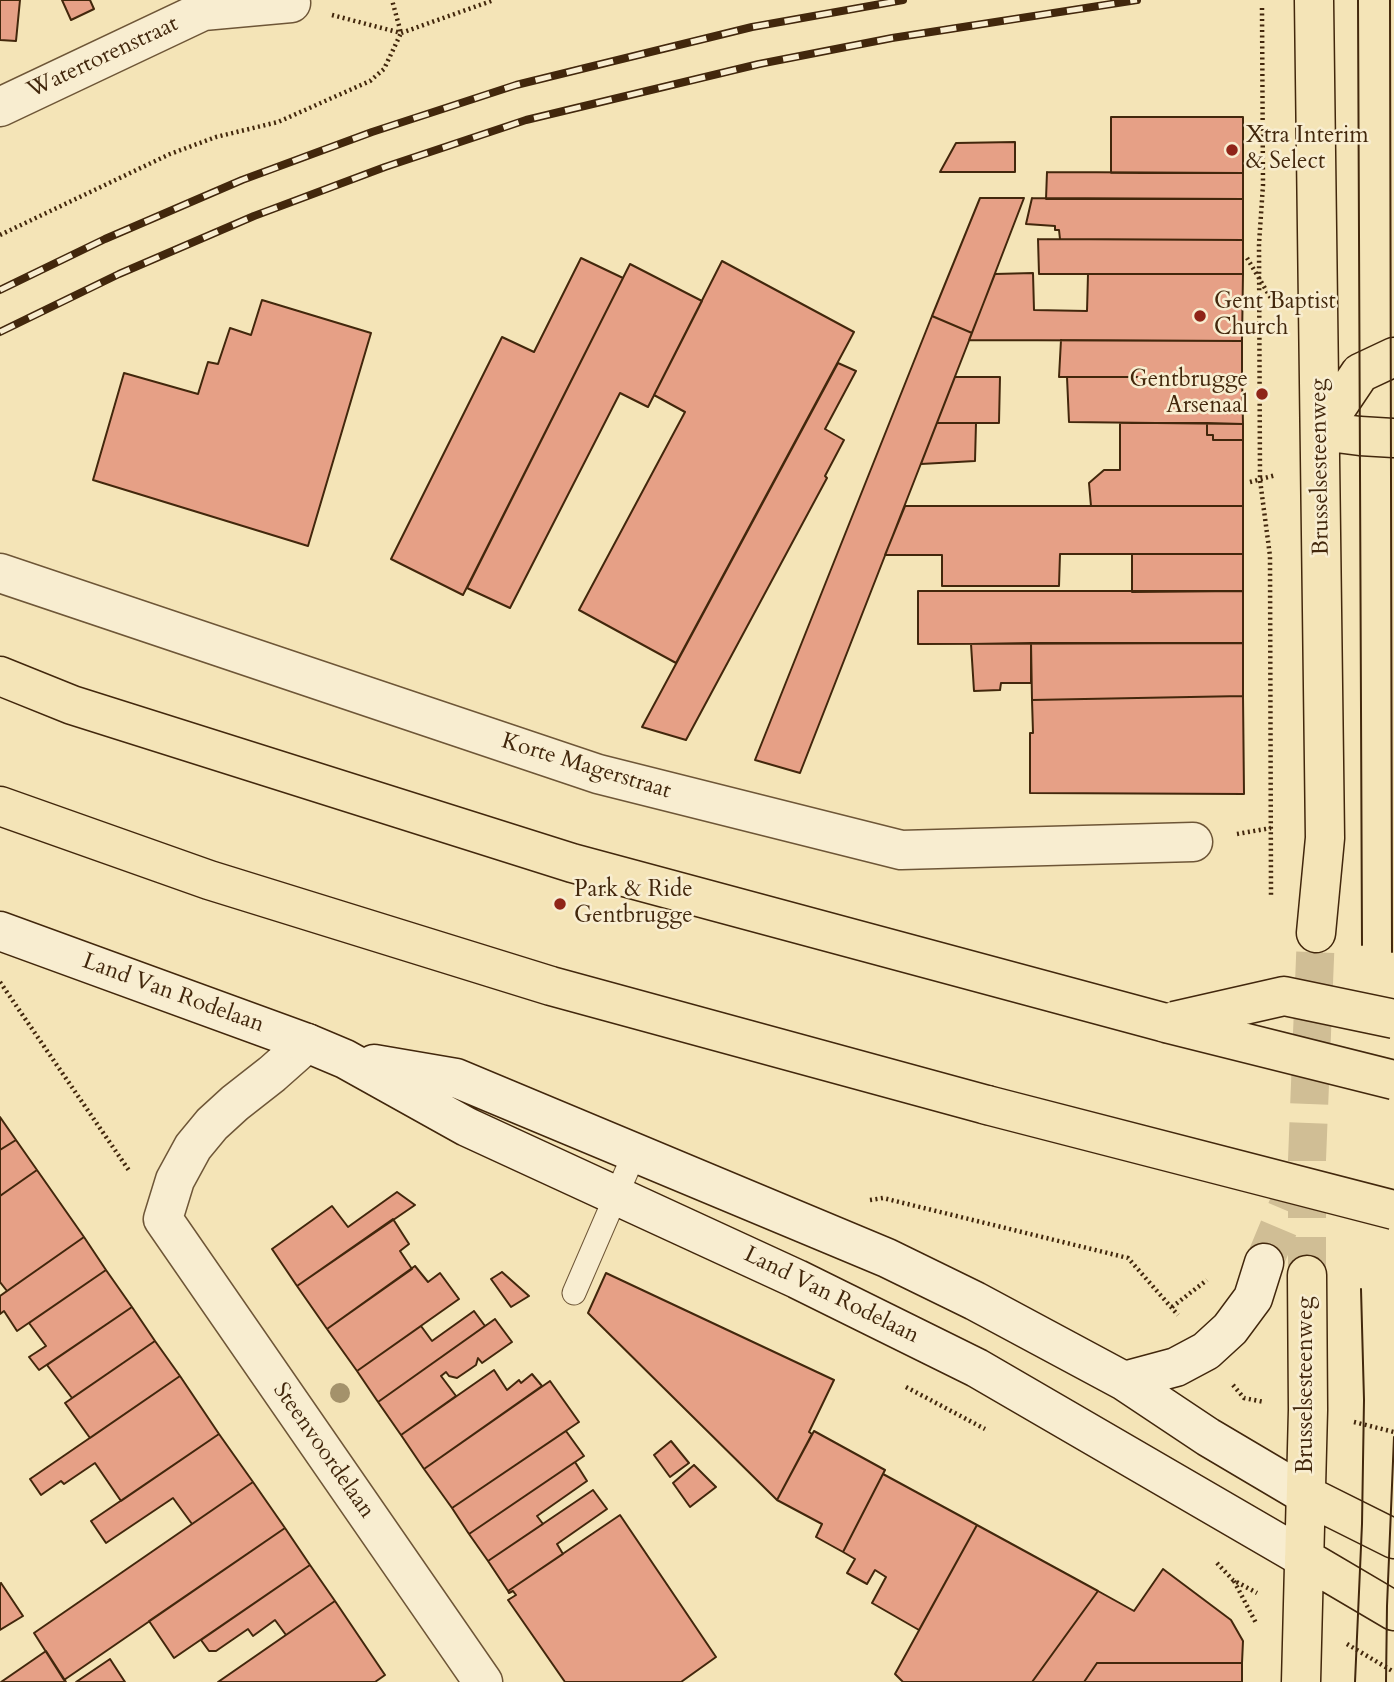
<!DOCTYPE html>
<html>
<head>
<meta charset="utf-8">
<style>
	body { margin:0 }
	canvas { display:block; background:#f4e4b7 }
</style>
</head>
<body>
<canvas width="1394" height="1682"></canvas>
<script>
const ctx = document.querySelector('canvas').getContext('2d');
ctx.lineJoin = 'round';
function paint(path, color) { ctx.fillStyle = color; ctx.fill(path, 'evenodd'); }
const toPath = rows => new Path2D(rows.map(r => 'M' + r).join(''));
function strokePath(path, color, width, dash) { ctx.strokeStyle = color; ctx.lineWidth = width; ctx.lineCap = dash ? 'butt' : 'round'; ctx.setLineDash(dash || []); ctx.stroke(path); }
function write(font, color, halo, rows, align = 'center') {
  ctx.font = font + ' Cardo,serif'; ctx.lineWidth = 5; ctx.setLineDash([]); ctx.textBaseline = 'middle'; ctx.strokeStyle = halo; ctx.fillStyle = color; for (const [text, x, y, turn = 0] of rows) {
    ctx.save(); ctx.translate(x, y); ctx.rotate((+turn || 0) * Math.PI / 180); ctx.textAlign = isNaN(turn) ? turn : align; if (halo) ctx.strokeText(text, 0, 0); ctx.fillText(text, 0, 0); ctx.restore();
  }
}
const building = toPath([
	[0,0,20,0,16,41,0,40,0,0],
	[62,0,90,0,94,9,71,20,62,0],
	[1111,117,1243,117,1243,173,1111,173,1111,117],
	[1015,142,1015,172,940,172,956,143,1015,142],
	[1047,172,1243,173,1243,199,1046,199,1047,172],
	[980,198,1024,198,972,333,932,316,980,198],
	[1032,198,1243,199,1243,240,1060,239,1059,230,1055,230,1055,226,1026,224,1032,198],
	[1038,239,1243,240,1243,274,1039,274,1038,239],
	[581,258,623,278,463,595,391,559,502,337,534,352,581,258],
	[722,261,854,332,676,663,579,610,685,412,654,395,722,261],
	[630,264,702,301,648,407,620,393,510,608,467,588,630,264],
	[1033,273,1034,310,1087,311,1088,274,1243,274,1242,341,969,340,995,274,1033,273],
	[262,300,371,333,308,546,93,480,124,373,198,394,208,362,218,364,230,328,251,335,262,300],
	[932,316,972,333,800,773,755,760,932,316],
	[1061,340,1242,341,1242,377,1059,377,1061,340],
	[838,363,856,371,825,429,844,440,825,476,827,478,686,740,642,727,838,363],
	[955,377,1000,377,999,423,937,423,955,377],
	[1067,377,1242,377,1243,424,1069,422,1067,377],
	[937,423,976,423,975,461,921,464,937,423],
	[1120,423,1207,423,1207,435,1213,435,1213,440,1243,440,1243,506,1091,506,1089,483,1104,470,1120,470,1120,423],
	[1207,423,1243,424,1243,440,1213,440,1213,435,1207,435,1207,423],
	[905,506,1243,506,1243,554,1060,554,1059,586,942,586,942,555,885,555,905,506],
	[1132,554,1243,554,1243,591,1132,592,1132,554],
	[918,591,1243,591,1243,643,918,644,918,591],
	[1031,643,1031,683,1001,683,1000,690,974,691,971,644,1031,643],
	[1031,643,1243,643,1243,696,1032,700,1031,643],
	[1243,696,1244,794,1030,793,1030,733,1033,733,1032,700,1243,696],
	[0,1117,16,1140,0,1150,0,1117],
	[16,1140,37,1170,0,1196,0,1150,16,1140],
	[37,1170,84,1237,7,1291,0,1282,0,1196,37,1170],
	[397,1192,415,1205,297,1286,272,1249,332,1206,348,1227,397,1192],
	[393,1219,409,1244,400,1251,412,1269,327,1329,297,1286,393,1219],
	[84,1237,106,1270,17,1331,4,1311,0,1314,0,1296,84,1237],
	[415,1266,428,1282,440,1273,459,1299,357,1371,327,1329,415,1266],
	[106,1270,132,1307,39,1370,29,1357,46,1346,29,1323,106,1270],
	[502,1272,529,1296,511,1307,491,1279,502,1272],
	[606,1273,834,1380,809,1432,812,1434,777,1500,588,1313,606,1273],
	[132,1307,155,1341,72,1398,47,1365,132,1307],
	[474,1311,485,1326,378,1402,357,1371,421,1326,432,1341,474,1311],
	[495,1319,512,1342,482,1363,478,1358,476,1365,457,1378,449,1376,446,1372,441,1376,456,1396,401,1435,378,1402,495,1319],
	[155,1341,180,1376,90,1438,65,1403,155,1341],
	[494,1370,507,1390,519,1380,521,1383,532,1374,542,1386,424,1469,401,1435,494,1370],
	[180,1376,219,1434,121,1501,95,1463,64,1484,61,1481,41,1495,30,1479,180,1376],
	[550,1381,579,1422,452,1508,424,1469,550,1381],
	[566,1431,584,1456,469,1534,452,1508,566,1431],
	[814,1431,885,1470,843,1552,816,1537,822,1524,777,1500,814,1431],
	[219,1434,253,1482,192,1524,173,1498,106,1543,91,1521,219,1434],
	[671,1441,689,1463,670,1477,654,1455,671,1441],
	[575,1462,587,1481,537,1516,543,1524,488,1561,469,1534,575,1462],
	[694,1465,716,1487,690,1507,673,1483,694,1465],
	[883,1474,977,1525,919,1630,872,1603,886,1577,875,1570,867,1584,847,1573,855,1559,843,1552,883,1474],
	[253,1482,285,1528,64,1680,34,1633,253,1482],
	[593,1490,607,1509,557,1544,563,1554,508,1591,488,1561,593,1490],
	[620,1515,716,1657,681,1682,565,1682,508,1600,516,1595,513,1591,509,1593,508,1591,620,1515],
	[977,1525,1098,1591,1032,1682,903,1682,895,1674,977,1525],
	[285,1528,310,1565,174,1658,149,1621,285,1528],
	[310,1565,335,1601,286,1635,275,1620,253,1636,248,1629,216,1651,209,1651,201,1640,310,1565],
	[1163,1569,1231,1620,1243,1641,1242,1663,1097,1663,1084,1682,1032,1682,1098,1591,1134,1611,1163,1569],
	[1,1583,23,1616,0,1630,0,1584,1,1583],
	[335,1601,385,1675,375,1682,218,1682,335,1601],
	[46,1651,66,1682,1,1682,46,1651],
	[110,1659,125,1682,76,1682,110,1659],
	[1097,1663,1242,1663,1242,1682,1084,1682,1097,1663]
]);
const secondaryTunnel = toPath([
	[1264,1263,1307,1160]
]);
const primaryTunnel = toPath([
	[1307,1275,1307,1160,1316,933]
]);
const path = toPath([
	[1262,8,1263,185,1259,244,1260,480,1270,556,1271,895],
	[332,15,401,33,494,0],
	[0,235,170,154,216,137,278,122,370,81,384,69,401,33,392,0],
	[1247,258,1272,300],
	[1250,482,1276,475],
	[1237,834,1271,828],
	[0,982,130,1172],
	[870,1200,883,1198,1128,1258,1178,1315],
	[1172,1307,1207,1280],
	[1233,1385,1244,1398,1264,1402],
	[906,1387,985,1429],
	[1354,1422,1394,1432],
	[1217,1563,1233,1580,1257,1593],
	[1234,1581,1256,1623],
	[1347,1644,1394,1672]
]);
const lane = toPath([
	[574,1293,635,1152]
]);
const street = toPath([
	[0,107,203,11,291,3],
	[0,573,598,774,901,850,1193,842],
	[307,1043,272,1074,235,1103,212,1124,193,1147,175,1180,163,1219,483,1682]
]);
const secondary = toPath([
	[0,931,307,1043,345,1059,467,1127,797,1279,977,1368,1304,1558],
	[374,1064,456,1078,887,1258,975,1301,1124,1381,1208,1437,1306,1495],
	[1124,1381,1176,1367,1206,1351,1230,1329,1253,1298,1264,1263]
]);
const primary = toPath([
	[1314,1,1325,838,1316,933],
	[1321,431,1360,373,1394,357],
	[1321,431,1360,436,1394,438],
	[1306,1495,1394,1539],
	[1304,1558,1394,1611],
	[1301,1682,1308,1410,1307,1275]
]);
const highway = toPath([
	[0,676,72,705,572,863,1166,1023],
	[0,806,209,880,551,986,987,1105]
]);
const tram = toPath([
	[1358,0,1362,945],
	[1390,0,1392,952],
	[1355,1682,1362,1524,1364,1400,1361,1289],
	[1386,1682,1387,1606,1394,1437]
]);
const rail = toPath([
	[0,290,105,239,242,180,372,132,516,85,752,27,903,0],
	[0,332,119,274,254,216,385,167,526,120,759,64,892,38,1137,0]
]);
const highwayBridge = toPath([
	[1174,1021,1284,996,1394,1019],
	[1166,1023,1394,1080],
	[987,1105,1394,1210]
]);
const trees = [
	[340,1393]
];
const markers = [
	[1232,150,7,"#8f2418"],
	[1200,316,7,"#8f2418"],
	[1262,394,7,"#8f2418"],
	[560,904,7,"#8f2418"]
];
const streetNames = [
	["Watertorenstraat",103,58,-25],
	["Brusselsesteenweg",1321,467,-91],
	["Korte Magerstraat",586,767,17],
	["Land Van Rodelaan",173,994,20],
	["Land Van Rodelaan",831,1296,26],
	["Brusselsesteenweg",1307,1385,-90],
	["Steenvoordelaan",323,1451,55]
];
const poiNames = [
	["Xtra Interim",1246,137],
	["& Select",1246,163],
	["Gent Baptist",1214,303],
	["Church",1214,329],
	["Gentbrugge",1248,381,"right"],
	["Arsenaal",1248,407,"right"],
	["Park & Ride",574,891],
	["Gentbrugge",574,917]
];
paint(building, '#e6a086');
strokePath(building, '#42270c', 2);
strokePath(secondaryTunnel, '#d0be95', 38, [38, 19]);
strokePath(primaryTunnel, '#d0be95', 38, [38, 19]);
strokePath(lane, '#6e5637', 25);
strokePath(street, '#6e5637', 41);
strokePath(secondary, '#42270c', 41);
strokePath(primary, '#42270c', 41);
strokePath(highway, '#42270c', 41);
strokePath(path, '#42270c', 4.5, [2, 3.5]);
strokePath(lane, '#f8edd0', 23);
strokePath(street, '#f8edd0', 38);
strokePath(secondary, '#f8edd0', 38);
strokePath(primary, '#f4e4b7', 38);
strokePath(highway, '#f4e4b7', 38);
strokePath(tram, '#42270c', 2);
strokePath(rail, '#42270c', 8);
strokePath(rail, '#f8edd0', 5, [16]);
strokePath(highwayBridge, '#42270c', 41, []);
strokePath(highwayBridge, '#f4e4b7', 38);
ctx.fillStyle = '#a4926b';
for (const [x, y] of trees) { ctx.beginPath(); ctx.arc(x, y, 10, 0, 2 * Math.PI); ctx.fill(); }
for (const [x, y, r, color] of markers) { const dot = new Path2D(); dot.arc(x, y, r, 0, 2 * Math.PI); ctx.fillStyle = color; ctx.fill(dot); strokePath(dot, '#f8edd0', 2.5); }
write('23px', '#42270c', '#f8edd0', streetNames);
write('23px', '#42270c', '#f8edd0', poiNames, 'left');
</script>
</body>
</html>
